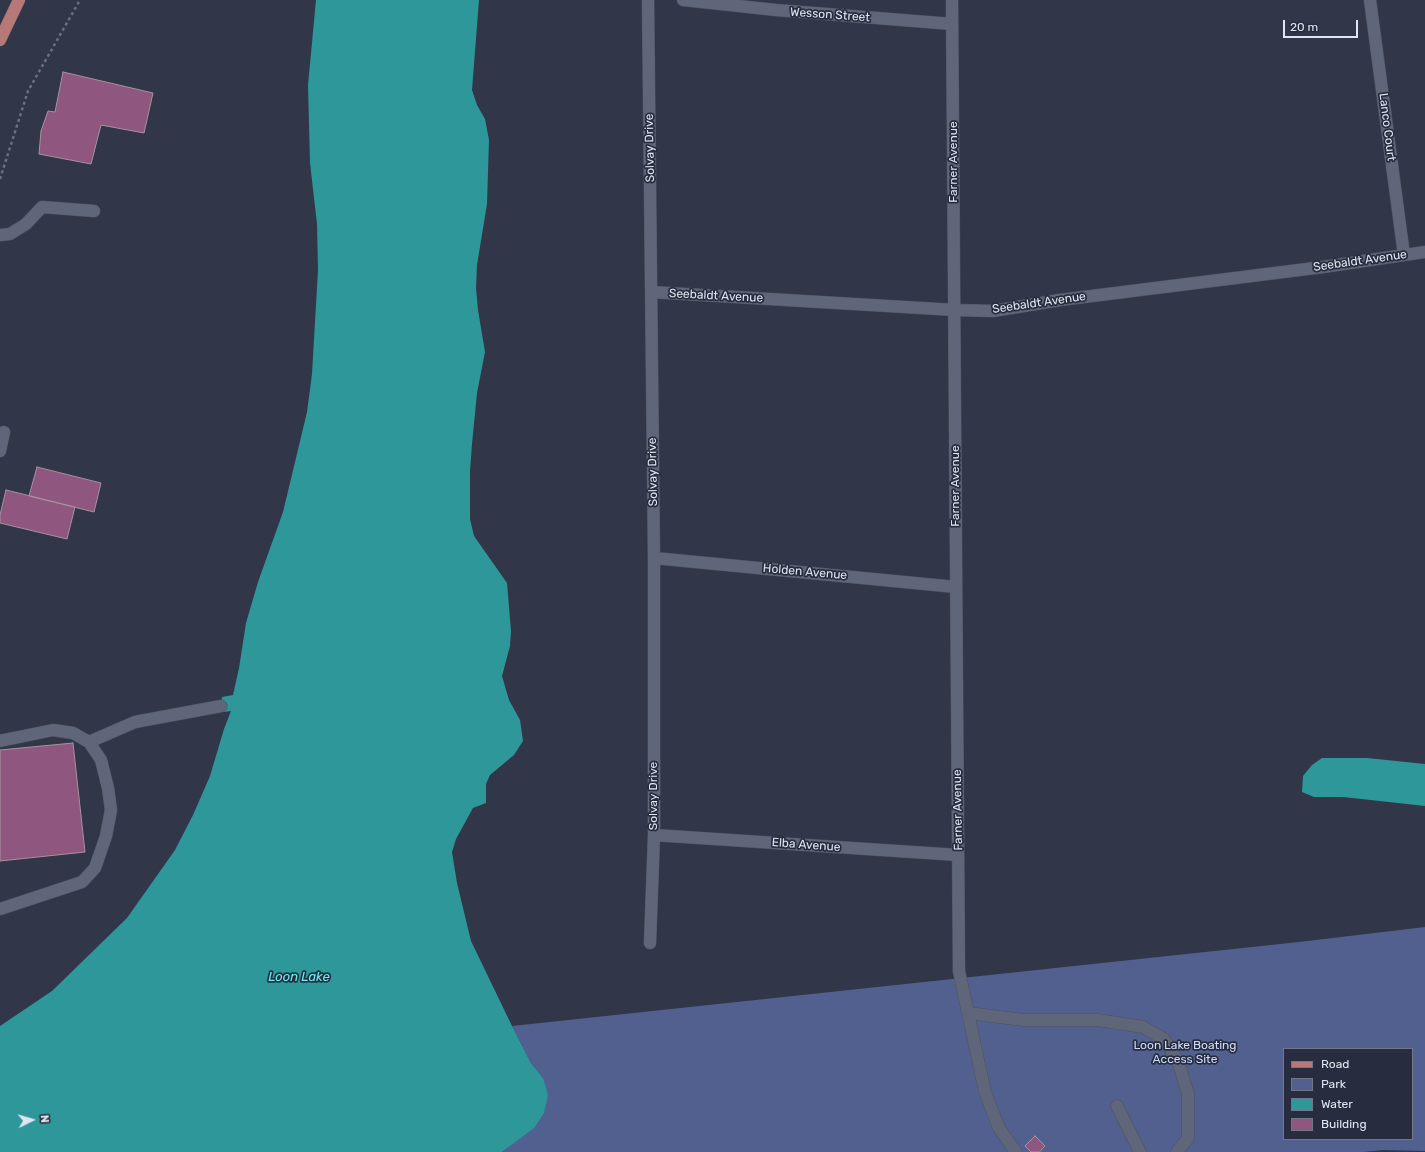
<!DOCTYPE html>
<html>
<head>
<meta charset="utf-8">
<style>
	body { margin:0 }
	#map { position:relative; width:1425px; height:1152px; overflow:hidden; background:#313749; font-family:Rubik,sans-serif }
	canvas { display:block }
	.legend { position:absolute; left:1283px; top:1048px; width:130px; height:92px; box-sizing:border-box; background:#272d3e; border:1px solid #717786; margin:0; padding:5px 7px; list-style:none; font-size:12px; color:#e1e5f1 }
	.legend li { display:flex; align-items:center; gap:8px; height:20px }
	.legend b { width:20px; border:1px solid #717786 }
	.north { position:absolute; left:12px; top:1100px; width:40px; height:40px; -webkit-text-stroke:3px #272d3e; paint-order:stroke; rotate:85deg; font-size:11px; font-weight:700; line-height:16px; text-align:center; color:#e1e5f1 }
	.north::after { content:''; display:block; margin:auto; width:14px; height:18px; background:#e1e5f1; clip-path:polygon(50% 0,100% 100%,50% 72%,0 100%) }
	.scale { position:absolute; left:1283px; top:20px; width:75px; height:18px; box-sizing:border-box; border:2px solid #e1e5f1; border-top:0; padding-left:5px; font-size:12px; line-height:14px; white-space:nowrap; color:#e1e5f1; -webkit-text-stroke:3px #272d3e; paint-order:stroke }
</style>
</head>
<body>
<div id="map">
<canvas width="1425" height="1152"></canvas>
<ul class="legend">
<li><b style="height:5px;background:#b77977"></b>Road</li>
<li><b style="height:11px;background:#52608f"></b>Park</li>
<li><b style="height:11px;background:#2d979a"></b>Water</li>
<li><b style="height:11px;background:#8f567f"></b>Building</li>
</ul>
<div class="north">N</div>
<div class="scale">20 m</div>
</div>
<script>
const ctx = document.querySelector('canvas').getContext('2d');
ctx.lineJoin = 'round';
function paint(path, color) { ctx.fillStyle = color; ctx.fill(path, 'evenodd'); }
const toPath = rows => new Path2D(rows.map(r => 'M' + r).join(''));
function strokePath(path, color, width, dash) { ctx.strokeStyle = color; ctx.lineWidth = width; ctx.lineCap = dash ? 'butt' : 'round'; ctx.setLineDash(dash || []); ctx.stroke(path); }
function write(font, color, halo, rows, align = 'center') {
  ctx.font = font + ' Rubik,sans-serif'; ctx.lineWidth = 3.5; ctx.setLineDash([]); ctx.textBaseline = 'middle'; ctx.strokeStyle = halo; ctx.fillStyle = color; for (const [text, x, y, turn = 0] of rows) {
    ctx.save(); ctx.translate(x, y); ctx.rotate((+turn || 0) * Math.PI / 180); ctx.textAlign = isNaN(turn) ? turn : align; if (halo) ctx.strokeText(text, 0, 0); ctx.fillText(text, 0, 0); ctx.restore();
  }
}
const green = toPath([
	[1425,927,1425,1151,1383,1150,1363,1152,502,1152,514,1142,543,1078,531,1063,512,1026,1299,942],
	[1284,1049,1412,1049,1412,1139,1284,1139]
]);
const water = toPath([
	[316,0,479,0,472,90,477,105,485,119,489,140,487,204,477,265,476,288,478,310,485,352,477,393,472,444,470,471,470,519,474,536,507,583,511,631,510,646,502,676,509,700,520,720,523,741,514,755,490,775,486,784,486,803,473,808,456,839,452,852,457,883,471,941,512,1026,531,1063,543,1078,548,1095,544,1113,534,1128,502,1152,0,1152,0,1026,52,991,127,918,175,850,193,815,210,776,224,729,231,711,223,712,221,706,222,697,233,695,239,668,246,623,258,582,283,512,290,483,307,412,312,374,318,270,317,224,310,163,308,85],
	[1322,758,1367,758,1425,764,1425,806,1343,797,1314,797,1302,792,1303,776,1312,765]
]);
const building = toPath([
	[63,72,153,93,144,133,101,125,91,164,39,154,41,131,48,111,55,112,63,72],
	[37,467,101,483,94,512,29,496,37,467],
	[6,490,75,507,67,539,0,523,0,515,6,490],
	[73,743,85,852,0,861,0,750,73,743],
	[1035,1136,1045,1146,1039,1152,1031,1152,1025,1146,1035,1136]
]);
const path = toPath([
	[0,179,28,91,80,0],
	[1040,1151,1041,1152]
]);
const lane = toPath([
	[0,235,10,234,26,224,42,207,94,211],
	[0,451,4,432],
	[0,741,53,730,73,733,89,742,101,760,108,788,111,810,106,836,95,868,82,882,0,909],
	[89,742,135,722,221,706],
	[959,971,985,1092,999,1128,1016,1152],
	[968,1013,1023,1020,1098,1020,1143,1027,1164,1039,1178,1061,1188,1094,1188,1138,1177,1152],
	[1117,1106,1140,1152]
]);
const street = toPath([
	[648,0,654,558,654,835,650,943],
	[683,0,776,10,952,24],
	[952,0,959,971],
	[1370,0,1404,255],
	[651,292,955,310,993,311,1060,300,1323,267,1425,252],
	[654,558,956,587],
	[654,835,958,855]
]);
const primary = toPath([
	[0,40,19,0]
]);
const streetNames = [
	["Wesson Street",830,15,4],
	["Lanco Court",1387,127,83],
	["Solvay Drive",650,148,-91],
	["Farner Avenue",954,162,-90],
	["Seebaldt Avenue",1360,261,-8],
	["Seebaldt Avenue",716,296,3],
	["Seebaldt Avenue",1039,303,-8],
	["Solvay Drive",653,472,-91],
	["Farner Avenue",956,486,-90],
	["Holden Avenue",805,572,5],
	["Solvay Drive",654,796,-90],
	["Farner Avenue",958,810,-91],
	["Elba Avenue",806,845,4]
];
const parkNames = [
	["Loon Lake Boating",1185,1046],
	["Access Site",1185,1060]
];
const waterNames = [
	["Loon Lake",299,977]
];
paint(green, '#52608f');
paint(water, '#2d979a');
paint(building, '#8f567f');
strokePath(building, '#a792a0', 1);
strokePath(lane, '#4d5261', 13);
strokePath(street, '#4d5261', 13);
strokePath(primary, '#4d5261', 13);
strokePath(path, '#6a7080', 2.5, [3, 3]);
strokePath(lane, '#5f6679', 12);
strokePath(street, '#5f6679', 12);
strokePath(primary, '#b77977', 12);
write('12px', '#e1e5f1', '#272d3e', streetNames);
write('12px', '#d0dcfe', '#272d3e', parkNames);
write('italic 13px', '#62f2f7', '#272d3e', waterNames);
</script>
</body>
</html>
